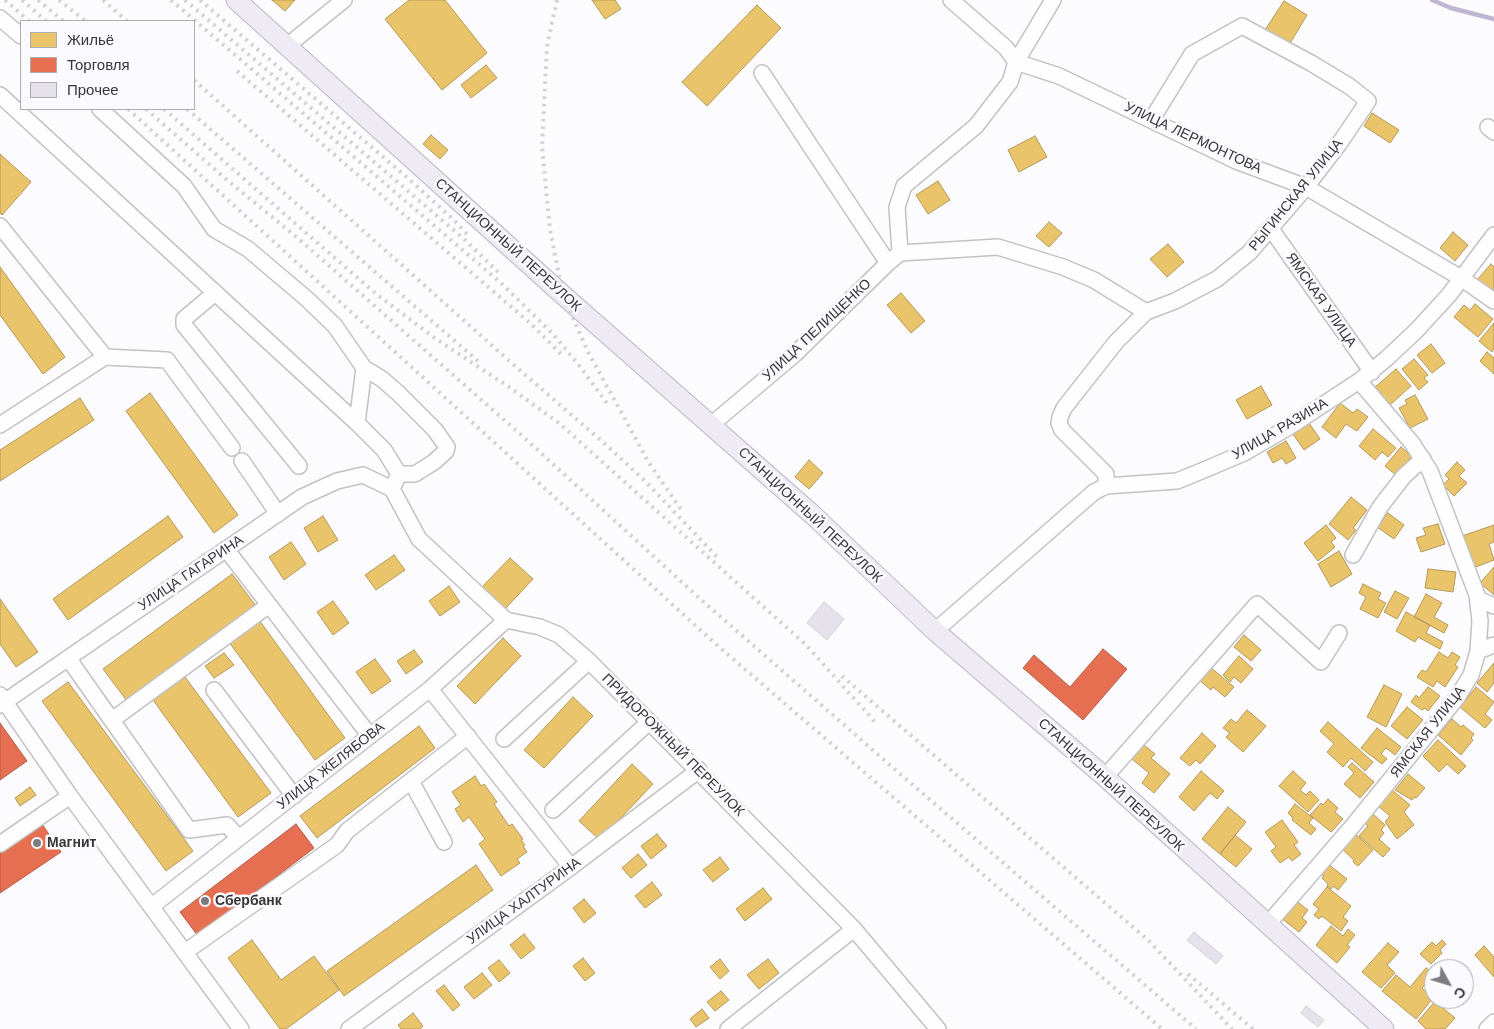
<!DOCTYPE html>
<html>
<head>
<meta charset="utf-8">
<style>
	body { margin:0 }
	#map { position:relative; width:1494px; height:1029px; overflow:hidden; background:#fcfbfd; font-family:"Work Sans",sans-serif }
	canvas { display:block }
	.legend { position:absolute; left:20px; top:20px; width:175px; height:90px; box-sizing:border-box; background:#fbfafe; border:1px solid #adacaf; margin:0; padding:6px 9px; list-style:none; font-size:15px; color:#373638 }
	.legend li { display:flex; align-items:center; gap:10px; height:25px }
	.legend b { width:25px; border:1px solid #adacaf }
	.north { position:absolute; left:1424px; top:959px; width:50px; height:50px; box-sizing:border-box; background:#fbfafe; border:1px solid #adacaf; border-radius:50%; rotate:129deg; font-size:14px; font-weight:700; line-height:20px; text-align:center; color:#373638 }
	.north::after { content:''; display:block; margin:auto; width:18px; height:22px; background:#7c7b7d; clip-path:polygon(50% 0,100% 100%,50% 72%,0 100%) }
</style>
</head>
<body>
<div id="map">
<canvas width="1494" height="1029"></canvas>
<ul class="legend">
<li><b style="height:14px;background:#e9c46a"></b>Жильё</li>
<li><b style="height:14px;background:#e76f51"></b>Торговля</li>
<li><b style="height:14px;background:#e5e2eb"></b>Прочее</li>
</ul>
<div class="north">С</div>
</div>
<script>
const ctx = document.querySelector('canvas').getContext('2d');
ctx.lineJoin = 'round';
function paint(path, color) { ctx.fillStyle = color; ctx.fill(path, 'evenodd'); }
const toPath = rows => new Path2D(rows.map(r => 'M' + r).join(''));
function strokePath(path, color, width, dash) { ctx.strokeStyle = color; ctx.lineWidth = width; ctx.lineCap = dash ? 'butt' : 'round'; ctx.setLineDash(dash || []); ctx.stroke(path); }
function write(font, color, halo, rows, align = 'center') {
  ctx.font = font + ' "Work Sans",sans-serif'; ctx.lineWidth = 5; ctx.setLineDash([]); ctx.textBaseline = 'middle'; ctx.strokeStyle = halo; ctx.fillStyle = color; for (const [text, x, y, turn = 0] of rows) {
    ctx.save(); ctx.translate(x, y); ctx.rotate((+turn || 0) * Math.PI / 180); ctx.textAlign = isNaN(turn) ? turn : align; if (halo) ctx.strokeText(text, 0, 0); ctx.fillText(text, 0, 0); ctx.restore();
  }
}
const homes = toPath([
	[272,0,295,0,285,11,272,0],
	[409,0,445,0,487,53,442,90,385,19,409,0],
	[592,0,615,0,621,9,605,19,592,0],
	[1284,1,1307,15,1289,45,1265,30,1284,1],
	[757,5,781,28,707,106,682,82,757,5],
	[486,65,497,78,471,98,461,85,486,65],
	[1372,113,1399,130,1390,143,1364,126,1372,113],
	[431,135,448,150,440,159,423,144,431,135],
	[1035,136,1047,157,1019,172,1008,150,1035,136],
	[0,154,31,182,2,215,0,213,0,154],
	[938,181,950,200,928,214,916,195,938,181],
	[1049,222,1062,233,1049,247,1036,236,1049,222],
	[1453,232,1468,245,1455,261,1440,248,1453,232],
	[1168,244,1184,262,1167,277,1150,259,1168,244],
	[1491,264,1494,267,1494,298,1489,290,1477,280,1491,264],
	[0,267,65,357,43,374,0,315,0,267],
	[901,293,925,321,911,333,887,305,901,293],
	[1475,304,1493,319,1478,337,1454,317,1464,305,1470,310,1475,304],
	[1494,323,1494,349,1492,352,1479,341,1494,323],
	[1431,344,1445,363,1432,373,1417,355,1431,344],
	[1487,352,1494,358,1494,374,1480,361,1487,352],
	[1414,359,1428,375,1424,378,1428,382,1419,390,1402,369,1414,359],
	[1396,369,1411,386,1390,405,1374,388,1396,369],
	[1261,386,1272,405,1247,419,1236,400,1261,386],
	[150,393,238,515,214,533,126,411,150,393],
	[1415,395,1428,419,1410,428,1399,408,1407,404,1405,400,1415,395],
	[80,398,94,420,0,481,0,450,80,398],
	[1340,403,1353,413,1357,409,1368,417,1357,431,1346,424,1336,438,1322,427,1340,403],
	[1309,423,1320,439,1304,450,1293,434,1309,423],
	[1373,429,1396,448,1388,457,1382,452,1375,460,1359,446,1373,429],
	[1286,441,1296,458,1286,464,1282,458,1273,463,1267,452,1286,441],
	[1401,447,1412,456,1396,475,1385,466,1401,447],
	[809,460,823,473,809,489,795,477,809,460],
	[1457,462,1465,470,1459,476,1467,483,1454,496,1443,485,1449,479,1445,475,1457,462],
	[1351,497,1367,510,1353,528,1356,530,1348,540,1329,524,1351,497],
	[1388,513,1404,525,1394,539,1377,527,1388,513],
	[168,516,183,537,68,620,53,599,168,516],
	[323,516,338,540,318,552,304,528,323,516],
	[1438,524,1445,544,1421,552,1416,538,1426,535,1423,528,1438,524],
	[1326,525,1336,538,1331,542,1335,547,1318,561,1304,543,1326,525],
	[1494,525,1494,542,1489,544,1494,560,1473,568,1462,536,1494,525],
	[291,542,306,564,284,580,269,557,291,542],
	[1339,551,1352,574,1331,587,1318,564,1339,551],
	[394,555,405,570,376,590,365,575,394,555],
	[510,558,533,579,504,610,481,588,510,558],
	[1494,567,1494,595,1480,583,1494,567],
	[1428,569,1456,572,1453,592,1425,588,1428,569],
	[232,574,256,606,127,701,103,669,232,574],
	[1363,584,1381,593,1378,599,1386,603,1378,618,1360,609,1366,597,1359,593,1363,584],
	[449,586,460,602,440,616,429,601,449,586],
	[1395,591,1409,598,1397,619,1384,612,1395,591],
	[1426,594,1442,603,1434,617,1448,625,1444,633,1414,617,1426,594],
	[0,599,38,652,16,667,0,644,0,599],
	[333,601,349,623,333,635,317,612,333,601],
	[1406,612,1430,625,1426,633,1443,642,1440,649,1418,637,1415,642,1396,631,1406,612],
	[259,620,345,738,315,760,229,642,259,620],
	[1244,635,1261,650,1251,661,1234,647,1244,635],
	[503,638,521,656,475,704,457,686,503,638],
	[414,650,423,662,406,674,397,661,414,650],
	[1439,652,1448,658,1452,652,1460,657,1455,665,1458,667,1445,687,1437,681,1433,687,1417,677,1422,670,1426,672,1439,652],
	[224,653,234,665,214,678,205,666,224,653],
	[1239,656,1253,669,1241,683,1234,677,1230,682,1223,675,1239,656],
	[375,659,391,681,372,694,356,672,375,659],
	[1494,663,1494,683,1487,692,1477,683,1494,663],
	[1209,666,1234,687,1225,697,1213,687,1211,690,1198,679,1209,666],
	[185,677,271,793,238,817,153,700,185,677],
	[68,682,193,851,166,871,42,701,68,682],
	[1384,685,1402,694,1386,727,1367,717,1384,685],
	[1428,687,1440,696,1428,711,1425,708,1422,710,1411,702,1416,695,1419,698,1428,687],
	[1476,687,1494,702,1485,714,1492,720,1485,728,1460,707,1476,687],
	[573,697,593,716,544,768,524,750,573,697],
	[1407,707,1423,720,1407,739,1391,726,1407,707],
	[1247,710,1266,726,1243,752,1226,737,1230,733,1223,728,1231,719,1236,723,1247,710],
	[1452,719,1461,727,1463,725,1474,734,1471,738,1473,740,1461,755,1438,735,1452,719],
	[1328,722,1373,762,1365,771,1351,758,1343,767,1327,752,1334,744,1320,731,1328,722],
	[419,726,435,748,317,838,300,816,419,726],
	[1377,728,1401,747,1395,755,1386,748,1381,754,1387,759,1382,764,1361,748,1377,728],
	[1202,733,1216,746,1200,764,1196,760,1190,766,1180,758,1202,733],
	[1438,740,1466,766,1458,774,1447,764,1439,772,1423,756,1438,740],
	[1144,745,1155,754,1151,758,1170,774,1154,793,1142,783,1149,773,1132,759,1144,745],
	[1352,763,1374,782,1360,798,1344,784,1354,773,1348,767,1352,763],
	[632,764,653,784,600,840,579,821,632,764],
	[1201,771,1224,791,1217,799,1210,793,1194,811,1179,797,1201,771],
	[1293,771,1306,783,1300,790,1306,795,1310,791,1319,800,1308,812,1279,786,1293,771],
	[1408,774,1425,788,1416,798,1415,797,1412,800,1395,790,1408,774],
	[475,776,481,786,484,784,497,802,494,804,509,826,512,824,523,839,521,840,525,845,523,846,527,852,517,859,520,863,501,876,479,844,485,839,469,817,463,822,455,809,461,805,452,792,475,776],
	[30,787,36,795,20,806,15,798,30,787],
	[1392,790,1410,805,1404,812,1414,825,1397,839,1385,822,1390,816,1378,806,1392,790],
	[1328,799,1338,808,1335,812,1343,819,1331,832,1310,815,1321,803,1323,805,1328,799],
	[1295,804,1313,818,1309,823,1316,829,1311,835,1292,820,1293,818,1288,813,1295,804],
	[1228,807,1246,822,1220,854,1202,839,1228,807],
	[1372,813,1385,825,1381,830,1384,833,1379,839,1390,849,1383,857,1359,836,1368,826,1364,822,1372,813],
	[1282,820,1298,842,1294,845,1301,854,1292,861,1289,857,1280,863,1271,851,1276,847,1265,832,1282,820],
	[657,834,667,846,651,859,641,846,657,834],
	[1355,834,1373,850,1358,866,1353,862,1354,860,1342,849,1355,834],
	[1235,835,1252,849,1236,867,1220,854,1235,835],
	[638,854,647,865,631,878,622,868,638,854],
	[720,857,729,869,713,882,703,870,720,857],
	[1327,863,1347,879,1338,890,1333,886,1331,889,1327,886,1328,884,1322,878,1324,876,1319,872,1327,863],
	[476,865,493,890,344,996,327,971,476,865],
	[652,882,662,895,645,908,635,896,652,882],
	[1327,887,1351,906,1343,917,1348,921,1341,931,1322,916,1319,919,1314,915,1319,909,1313,904,1327,887],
	[763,888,772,899,745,921,736,909,763,888],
	[584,899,596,913,584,923,573,908,584,899],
	[1295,900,1308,910,1302,918,1307,922,1299,932,1281,918,1295,900],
	[1331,926,1343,936,1348,929,1355,935,1347,945,1350,947,1337,963,1316,945,1331,926],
	[524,934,535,948,521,959,510,945,524,934],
	[252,940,281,980,314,956,339,990,286,1029,280,1029,228,958,252,940],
	[1442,940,1446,944,1440,950,1442,953,1431,964,1420,954,1432,942,1436,946,1442,940],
	[1388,943,1399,952,1387,965,1395,973,1381,988,1362,972,1388,943],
	[1484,946,1494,957,1494,977,1475,955,1484,946],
	[583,958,595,973,585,981,573,966,583,958],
	[720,959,729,971,720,979,710,967,720,959],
	[768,959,779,973,759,989,747,975,768,959],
	[499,960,510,973,499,982,488,968,499,960],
	[1426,968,1434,974,1422,988,1433,998,1416,1019,1382,991,1396,975,1410,987,1426,968],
	[482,973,492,985,474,999,464,987,482,973],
	[444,985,460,1005,453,1011,436,991,444,985],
	[721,991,729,1000,715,1011,707,1002,721,991],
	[1437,999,1442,999,1447,1003,1443,1008,1455,1018,1445,1029,1426,1029,1418,1021,1437,999],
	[702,1009,709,1018,696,1027,690,1019,702,1009],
	[413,1013,423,1026,420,1029,401,1029,398,1025,413,1013]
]);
const shops = toPath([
	[1103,649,1127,669,1083,720,1023,668,1034,655,1070,687,1103,649],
	[0,723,27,761,0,780,0,723],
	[42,824,61,852,0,893,0,852,42,824],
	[296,824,314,848,198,936,180,912,296,824]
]);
const stream = toPath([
	[1432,0,1451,8,1494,19]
]);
const building = toPath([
	[824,602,844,619,827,640,807,623,824,602],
	[1194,932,1223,956,1216,964,1187,940,1194,932],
	[1306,1006,1324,1020,1318,1027,1301,1013,1306,1006]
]);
const minor = toPath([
	[951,0,1006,48,1016,62,1059,76,1236,161,1306,187,1461,278,1494,301],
	[0,18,21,36],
	[287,46,344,0],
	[762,73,888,263],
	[0,95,357,423,384,450,399,474,392,489],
	[100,109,184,186,214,229,248,249,307,299,335,326,364,368,357,423],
	[1488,127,1494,132],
	[0,226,105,357,0,425],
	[1271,229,1372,372],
	[900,253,998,247,1063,267,1094,280,1146,312],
	[215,293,184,319,184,325,299,466],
	[105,357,167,360,232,448],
	[364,368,382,379,398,393,435,430,447,447,446,451,434,462,415,474,399,474],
	[711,425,795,354,888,263,900,253,897,207,904,186,976,126,1010,82,1016,62,1053,0],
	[242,461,278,514],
	[1106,486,1106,474,1062,430,1059,423,1060,417,1064,408,1116,342,1146,312,1175,301,1217,279,1249,253,1306,187,1339,144,1368,101,1349,86,1311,63,1242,26,1192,54,1152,119],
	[392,489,419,539,506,620,540,627,559,635,589,661,854,929,938,1029],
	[226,549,370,736],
	[1353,555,1380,507,1404,476,1423,459],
	[1478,599,1494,606],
	[935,631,1094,492,1106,486,1177,481,1204,470,1244,453,1289,427,1359,381,1386,359,1416,331,1449,295,1494,235],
	[1478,651,1494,645],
	[68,658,189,830,227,825,239,838],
	[430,689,571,867],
	[214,690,294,796],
	[0,695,70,796,241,1029],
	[0,705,302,497,337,481,363,475,392,489],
	[112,720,269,605],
	[504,739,589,661],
	[1105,777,1257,604,1321,662,1339,633],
	[411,781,444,842],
	[553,810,649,722],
	[0,844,70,796],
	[152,906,430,689,506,620],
	[1267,925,1351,828,1456,699,1471,675,1478,651,1480,621,1477,595,1430,471,1412,443,1359,381],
	[185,952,337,845,347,831,468,736],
	[349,1029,571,867,699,770],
	[728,1029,854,929],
	[1487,1029,1494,1022]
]);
const major = toPath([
	[236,0,563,295,814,516,935,631,1105,777,1384,1029]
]);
const rail = toPath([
	[5,0,29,21],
	[22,0,46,21],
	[38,0,63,21],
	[59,0,85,21],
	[103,0,127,21],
	[171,0,501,283,553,334,578,364,609,406],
	[185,0,464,239,498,272],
	[200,0,410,180,457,223,467,234],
	[557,0,547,46,542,147,550,230,563,295,587,350,649,463,682,511],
	[237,71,530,323,563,356],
	[194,80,515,366,604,443,643,479,720,560],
	[128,109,718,646,1162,1029],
	[146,109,227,180,293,234,519,433,698,597,899,773,1196,1029],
	[164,109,375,293,436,339,509,387,559,423,806,645,876,723],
	[187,109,478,361],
	[842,676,1148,940,1232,1029],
	[1188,974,1253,1029]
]);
const markers = [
	[37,843,5,"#7c7b7d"],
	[205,901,5,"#7c7b7d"]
];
const streetNames = [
	["УЛИЦА ЛЕРМОНТОВА",1193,138,25],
	["РЫГИНСКАЯ УЛИЦА",1296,195,-51],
	["СТАНЦИОННЫЙ ПЕРЕУЛОК",508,245,42],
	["ЯМСКАЯ УЛИЦА",1321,300,55],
	["УЛИЦА ПЕЛИЩЕНКО",817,330,-43],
	["УЛИЦА РАЗИНА",1280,429,-30],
	["СТАНЦИОННЫЙ ПЕРЕУЛОК",810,515,43],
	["УЛИЦА ГАГАРИНА",191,573,-34],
	["ЯМСКАЯ УЛИЦА",1428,732,-52],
	["ПРИДОРОЖНЫЙ ПЕРЕУЛОК",673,745,45],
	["УЛИЦА ЖЕЛЯБОВА",331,766,-38],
	["СТАНЦИОННЫЙ ПЕРЕУЛОК",1111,785,42],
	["УЛИЦА ХАЛТУРИНА",524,901,-36]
];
const poiNames = [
	["Магнит",47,843],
	["Сбербанк",215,901]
];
paint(homes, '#e9c46a');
strokePath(homes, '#b4995b', 1);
paint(shops, '#e76f51');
strokePath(shops, '#b25e4a', 1);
strokePath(stream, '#c0b6d2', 4.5);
paint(building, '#e5e2eb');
strokePath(building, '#d2d1d3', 1);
strokePath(minor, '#c2c2c3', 18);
strokePath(major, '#bbb5c5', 21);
strokePath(minor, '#fffeff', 15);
strokePath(major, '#eeebf4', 19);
strokePath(rail, '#d1d0d2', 4, [2.5, 5]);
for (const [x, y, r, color] of markers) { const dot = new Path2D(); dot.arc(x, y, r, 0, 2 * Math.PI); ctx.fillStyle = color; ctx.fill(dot); strokePath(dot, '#fbfafe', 2); }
write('14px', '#373638', '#fbfafe', streetNames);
write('bold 14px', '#373638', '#fbfafe', poiNames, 'left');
</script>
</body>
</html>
